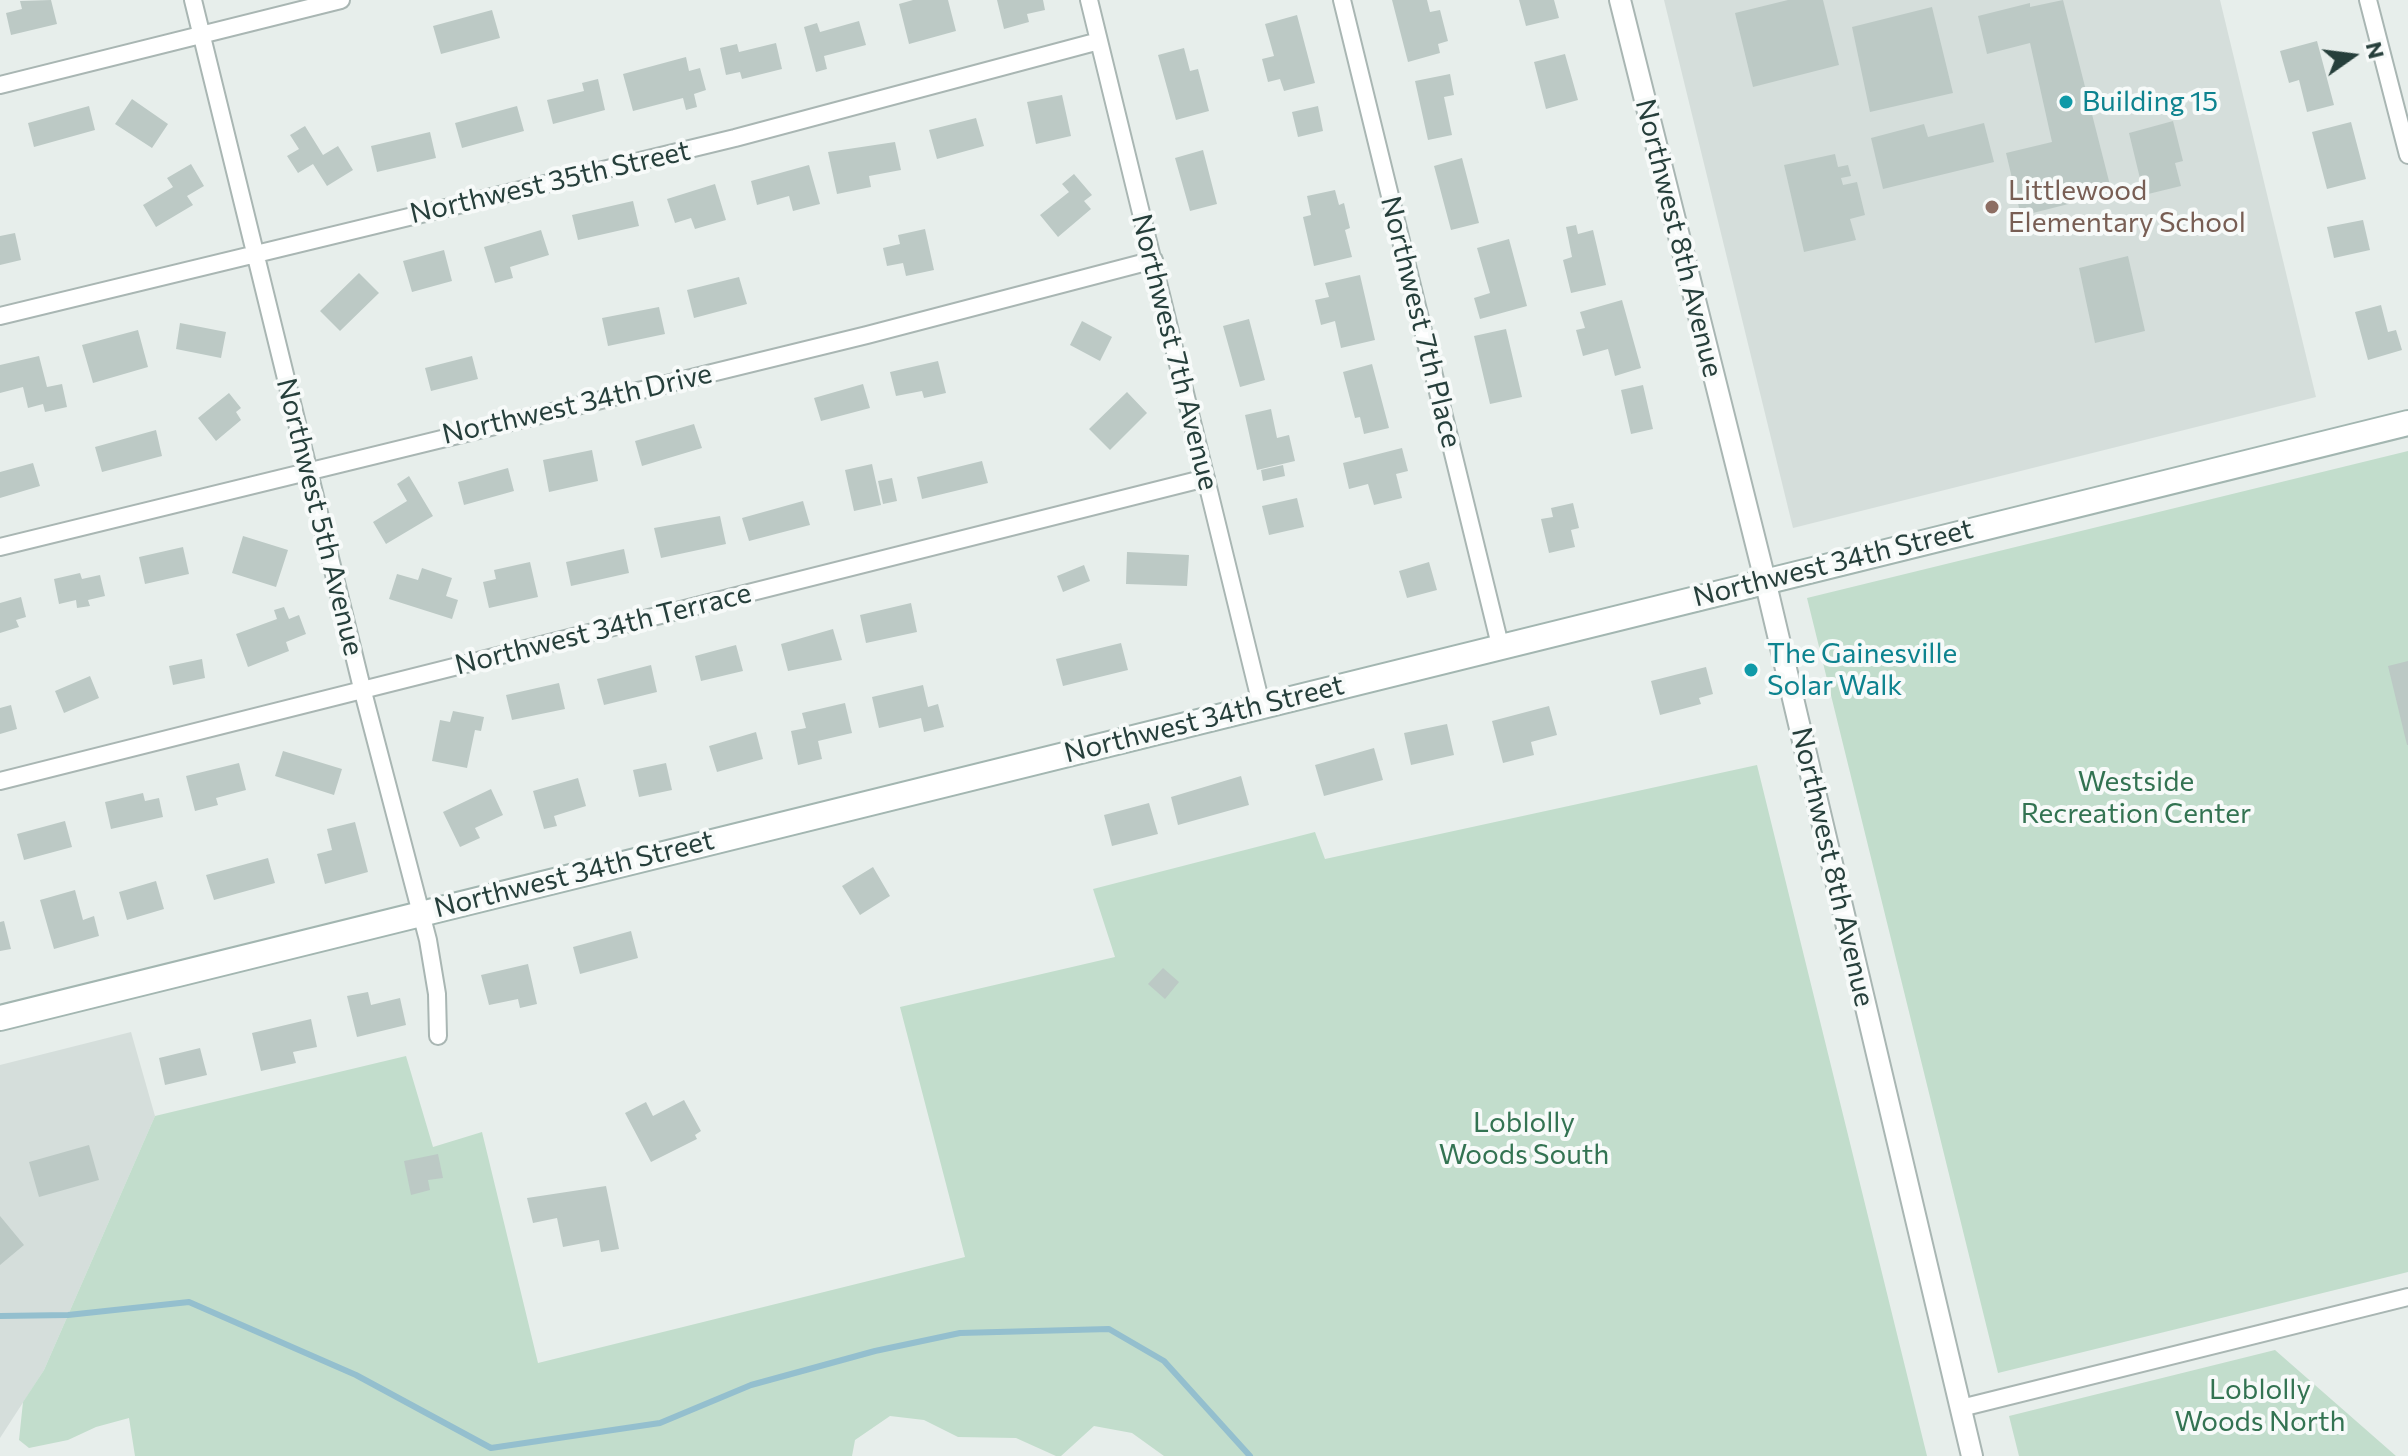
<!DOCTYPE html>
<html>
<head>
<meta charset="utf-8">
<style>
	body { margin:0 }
	#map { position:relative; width:2408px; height:1456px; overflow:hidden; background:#e7eeeb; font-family:Commissioner,sans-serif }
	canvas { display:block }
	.north { position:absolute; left:2312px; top:16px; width:80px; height:80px; -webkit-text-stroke:6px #f7faf9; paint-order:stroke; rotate:76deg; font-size:22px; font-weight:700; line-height:32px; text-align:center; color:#263f3b }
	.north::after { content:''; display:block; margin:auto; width:28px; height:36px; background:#263f3b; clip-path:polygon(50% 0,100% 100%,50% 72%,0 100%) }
</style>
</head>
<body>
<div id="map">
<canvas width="2408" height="1456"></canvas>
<div class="north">N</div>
</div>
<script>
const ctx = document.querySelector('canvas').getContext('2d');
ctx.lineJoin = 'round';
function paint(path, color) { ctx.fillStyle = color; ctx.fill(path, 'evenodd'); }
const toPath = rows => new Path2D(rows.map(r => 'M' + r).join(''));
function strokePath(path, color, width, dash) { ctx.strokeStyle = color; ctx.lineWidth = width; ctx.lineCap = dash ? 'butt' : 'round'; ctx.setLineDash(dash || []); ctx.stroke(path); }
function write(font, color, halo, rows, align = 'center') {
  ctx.font = font + ' Commissioner,sans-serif'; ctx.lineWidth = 8; ctx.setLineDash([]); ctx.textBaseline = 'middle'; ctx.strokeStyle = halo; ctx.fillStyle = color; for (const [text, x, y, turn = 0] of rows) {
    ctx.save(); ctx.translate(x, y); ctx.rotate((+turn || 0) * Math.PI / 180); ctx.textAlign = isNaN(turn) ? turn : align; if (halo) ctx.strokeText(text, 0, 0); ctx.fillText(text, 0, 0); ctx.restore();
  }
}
const built = toPath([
	[1664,0,2220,0,2316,397,1793,528],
	[131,1032,155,1116,44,1370,0,1438,0,1065]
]);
const green = toPath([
	[2408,451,2408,1272,1998,1373,1807,598],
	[1757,765,1927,1456,1164,1456,1132,1433,1094,1426,1061,1456,1056,1456,1016,1438,958,1437,924,1420,890,1416,855,1440,852,1456,135,1456,129,1418,96,1427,68,1440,29,1448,19,1440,23,1402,44,1370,155,1116,406,1056,433,1147,482,1132,538,1363,965,1257,900,1007,1115,957,1093,889,1315,832,1325,859],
	[2275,1350,2396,1456,2019,1456,2009,1416]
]);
const stream = toPath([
	[0,1316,68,1315,189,1302,356,1375,491,1448,660,1423,751,1385,875,1351,960,1333,1109,1329,1164,1361,1250,1456]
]);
const building = toPath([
	[51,0,57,24,11,35,6,13,22,9,20,1],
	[913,0,948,0,956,31,909,44,899,4],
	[997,0,1043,0,1045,10,1027,14,1029,22,1004,29],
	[1392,0,1427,0,1430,12,1440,10,1448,41,1438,44,1440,53,1408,62],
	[1519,0,1554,0,1559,18,1526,26],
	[1788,0,1823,0,1839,65,1753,87,1735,13],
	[2063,0,2112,193,2021,216,2006,153,2052,142,2030,43,1987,54,1978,16,2030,3,2030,7],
	[1932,7,1953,93,1870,112,1852,27],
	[492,10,500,38,441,54,433,26],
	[1297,15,1315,83,1284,91,1280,79,1268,82,1262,59,1274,56,1265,24],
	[859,21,866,45,824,56,827,69,816,72,804,27,817,23,820,32],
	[2317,41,2334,105,2307,112,2299,80,2289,83,2280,51],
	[776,43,782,69,742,79,740,72,726,75,720,48,737,44,739,52],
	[1184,48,1190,71,1198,69,1209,111,1176,120,1158,55],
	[1565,54,1578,100,1546,109,1534,62],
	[686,57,689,71,700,68,706,90,694,94,697,107,686,110,683,98,633,111,623,74],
	[1450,74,1454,95,1444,97,1452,135,1428,140,1415,81],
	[598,79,605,110,553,124,547,100,584,91,582,83],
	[1062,95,1071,136,1036,144,1027,102],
	[132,99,168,124,152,148,115,124],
	[89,106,95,130,34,147,28,123],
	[517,106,524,131,462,148,455,123],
	[1318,106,1323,131,1298,137,1292,112],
	[976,118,984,146,937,159,929,130],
	[2173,121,2183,161,2175,163,2181,186,2144,195,2129,133],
	[2351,122,2366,179,2327,189,2312,132],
	[1984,123,1994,162,1883,189,1871,138,1924,124,1928,137],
	[305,126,323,155,338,146,353,170,327,186,313,164,298,173,287,156,299,149,290,135],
	[430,132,436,158,377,172,371,146],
	[895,142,901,170,869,176,871,187,837,194,828,152],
	[1203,150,1217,204,1190,211,1175,158],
	[1835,154,1838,167,1848,165,1851,176,1841,178,1843,185,1857,182,1865,215,1850,219,1856,240,1804,252,1784,165],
	[1462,158,1479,223,1451,230,1434,166],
	[191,164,204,186,187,196,193,205,156,227,143,205,173,187,167,178],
	[809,165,820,204,793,211,789,196,757,205,751,181],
	[1074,174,1092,195,1084,201,1091,209,1058,237,1040,215,1069,192,1062,184],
	[715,184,726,220,695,229,691,218,675,223,667,199],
	[1335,190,1339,205,1344,203,1350,228,1345,230,1352,257,1314,266,1303,217,1311,215,1307,196],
	[633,201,639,226,578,240,572,215],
	[2363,220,2370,250,2334,258,2327,227],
	[1576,225,1578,234,1593,230,1606,285,1571,293,1563,260,1572,257,1566,227],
	[925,229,934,270,906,276,903,263,887,266,883,248,900,244,898,235],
	[541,230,549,255,510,267,513,278,495,283,484,247],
	[15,233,21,260,0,265,0,236],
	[1509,239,1527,306,1480,319,1474,298,1490,293,1477,248],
	[444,250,452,281,412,292,403,261],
	[2128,256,2145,331,2095,343,2079,268],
	[359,273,379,293,340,331,320,311],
	[1360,275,1375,340,1341,348,1335,321,1321,325,1315,300,1329,297,1325,283],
	[739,277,747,304,694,318,687,290],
	[1622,300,1641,368,1615,376,1608,349,1583,356,1576,330,1585,328,1580,312],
	[2381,305,2388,332,2396,330,2402,350,2368,360,2355,312],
	[659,307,665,334,608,346,602,318],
	[1249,319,1265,380,1240,387,1223,326],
	[1082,321,1112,337,1100,361,1070,345],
	[180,323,226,332,221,358,176,349],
	[1506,329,1522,397,1490,404,1474,336],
	[138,330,148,367,93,383,82,345],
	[39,356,47,387,62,384,67,407,45,412,43,404,28,408,23,387,0,393,0,365],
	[472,356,478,379,431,391,425,368],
	[938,361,946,393,924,398,922,391,896,396,890,372],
	[1372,364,1389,428,1364,434,1360,417,1355,418,1343,372],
	[863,384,870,408,821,421,814,398],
	[1643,385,1653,429,1631,434,1621,390],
	[1127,392,1147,413,1110,450,1089,429],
	[229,393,241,408,236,412,241,420,216,441,198,418],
	[1271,409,1277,438,1289,435,1295,461,1257,470,1245,415],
	[694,424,702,448,642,466,635,441],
	[156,430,162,456,102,472,95,447],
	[1402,448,1408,471,1396,474,1402,498,1374,505,1368,484,1349,489,1343,463],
	[592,450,598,481,549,492,543,460],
	[982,461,988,483,922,499,917,477],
	[33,463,40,486,0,498,0,472],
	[872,464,881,505,854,511,845,470],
	[1283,465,1285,476,1263,481,1261,470],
	[508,468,514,491,464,505,458,482],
	[409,476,433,516,386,544,373,522,407,501,397,484],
	[892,478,897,501,883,504,878,481],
	[1297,498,1304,527,1269,535,1262,506],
	[803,501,810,525,749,541,742,518],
	[1573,503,1579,528,1571,530,1575,547,1549,553,1541,519,1553,517,1551,508],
	[720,516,726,544,661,558,654,528],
	[243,536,288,550,276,587,232,573],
	[183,547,189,574,145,584,139,557],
	[624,549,629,573,571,586,566,562],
	[1127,552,1189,555,1187,586,1126,584],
	[530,562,538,597,489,608,483,582,496,579,494,570],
	[1429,562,1437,590,1407,598,1399,571],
	[1084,565,1090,581,1063,592,1057,576],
	[422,568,452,578,446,596,458,600,452,619,389,599,397,574,418,580],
	[80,573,82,579,100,575,105,596,88,600,90,606,77,608,76,600,59,604,54,579],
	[21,597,26,617,16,620,19,627,0,633,0,603],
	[911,603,917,632,866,643,860,615],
	[284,607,289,619,299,615,306,634,286,642,289,651,248,667,236,634,277,619,274,610],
	[833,629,842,660,788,671,781,644],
	[1121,643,1128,670,1063,686,1056,659],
	[736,645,743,671,701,681,695,656],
	[202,659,205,678,173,685,169,666],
	[2408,661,2408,745,2407,745,2388,666],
	[651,665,657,692,604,705,597,679],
	[1706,667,1713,694,1699,698,1701,704,1660,715,1651,681],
	[90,676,99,698,64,713,55,691],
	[559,683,565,709,512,720,506,695],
	[923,685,928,707,938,704,944,727,924,732,921,718,879,728,872,697],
	[845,703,852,733,818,741,822,759,798,765,791,731,806,728,802,713],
	[11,705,17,729,0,734,0,708],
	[1549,706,1557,735,1531,742,1534,755,1503,763,1492,721],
	[453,711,484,717,481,731,475,730,467,768,432,761,440,720,450,722],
	[1447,724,1454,755,1411,765,1404,733],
	[756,732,763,759,717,772,709,746],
	[1374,748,1383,780,1324,796,1315,765],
	[283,751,342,769,334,795,275,776],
	[239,763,246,790,216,798,218,805,195,811,186,776],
	[666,763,672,790,639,797,633,770],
	[1241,776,1249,805,1178,825,1171,797],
	[578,778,586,806,554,816,557,826,544,829,533,791],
	[491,789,503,815,475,828,480,838,460,847,443,812],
	[143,793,145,801,159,798,163,817,111,829,105,802],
	[1149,803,1158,834,1112,846,1104,815],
	[65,821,72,847,24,860,17,834],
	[355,822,368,872,325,884,317,854,332,850,327,829],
	[268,858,275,883,214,900,206,875],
	[873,867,890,896,860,915,842,886],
	[156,881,164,909,127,920,119,892],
	[75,890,83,920,94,916,99,936,54,949,40,900],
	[4,921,11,949,0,951,0,922],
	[631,931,638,958,580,974,573,947],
	[528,964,537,1004,520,1008,518,999,489,1005,481,975],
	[1163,968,1179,982,1165,999,1148,984],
	[368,992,371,1005,400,998,406,1025,357,1037,347,996],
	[311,1019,317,1047,293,1052,296,1063,261,1071,252,1033],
	[200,1048,207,1075,165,1085,159,1058],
	[684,1100,701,1131,695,1135,697,1139,651,1162,625,1113,646,1102,653,1116],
	[89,1145,99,1180,39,1197,29,1162],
	[438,1154,443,1178,428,1180,430,1190,411,1195,404,1161],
	[606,1186,619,1249,601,1252,599,1240,563,1247,557,1218,533,1223,527,1198],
	[0,1216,24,1245,0,1265]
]);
const minor = toPath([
	[193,0,362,688,428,940,437,994,438,1036],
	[1089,0,1261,704],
	[1342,0,1500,645],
	[2368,0,2408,155],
	[0,85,341,0],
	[0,316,735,138,1099,41],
	[0,547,867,335,1154,260],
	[0,781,1206,478],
	[1961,1408,2408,1297]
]);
const tertiary = toPath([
	[1620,0,1765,580,1972,1456]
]);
const secondary = toPath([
	[0,1018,2408,423]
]);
const markers = [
	[2066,102,8,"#0f9aa8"],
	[1992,207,8,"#8d6e63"],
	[1751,670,8,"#0f9aa8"]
];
const cultureNames = [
	["Building 15",2082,102],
	["The Gainesville",1767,654],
	["Solar Walk",1767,686]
];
const streetNames = [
	["Northwest 35th Street",550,182,-13],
	["Northwest 8th Avenue",1679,238,76],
	["Northwest 7th Place",1421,322,76],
	["Northwest 7th Avenue",1175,352,76],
	["Northwest 34th Drive",577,404,-13],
	["Northwest 5th Avenue",320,517,76],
	["Northwest 34th Street",1833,563,-14],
	["Northwest 34th Terrace",603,629,-14],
	["Northwest 34th Street",1204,719,-14],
	["Northwest 8th Avenue",1833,867,77],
	["Northwest 34th Street",574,874,-14]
];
const educationNames = [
	["Littlewood",2008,191],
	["Elementary School",2008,223]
];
const parkNames = [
	["Westside",2136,782],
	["Recreation Center",2136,814],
	["Loblolly",1524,1123],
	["Woods South",1524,1155],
	["Loblolly",2260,1390],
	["Woods North",2260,1422]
];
paint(built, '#d5dedb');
paint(green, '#c2ddcc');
strokePath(stream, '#94bfce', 6);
paint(building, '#bcc9c5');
strokePath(minor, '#a9b6b3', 20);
strokePath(tertiary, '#a9b6b3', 24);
strokePath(secondary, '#a3b6b1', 28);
strokePath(minor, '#fff', 16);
strokePath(tertiary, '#fff', 20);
strokePath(secondary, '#fff', 24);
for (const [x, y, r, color] of markers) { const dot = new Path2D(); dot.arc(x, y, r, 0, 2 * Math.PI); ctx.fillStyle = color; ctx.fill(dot); strokePath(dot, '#f7faf9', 3); }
write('28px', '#0d838f', '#f7faf9', cultureNames, 'left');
write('28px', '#263f3b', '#f7faf9', streetNames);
write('28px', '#785e54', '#f7faf9', educationNames, 'left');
write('28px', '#337352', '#f7faf9', parkNames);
</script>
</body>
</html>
